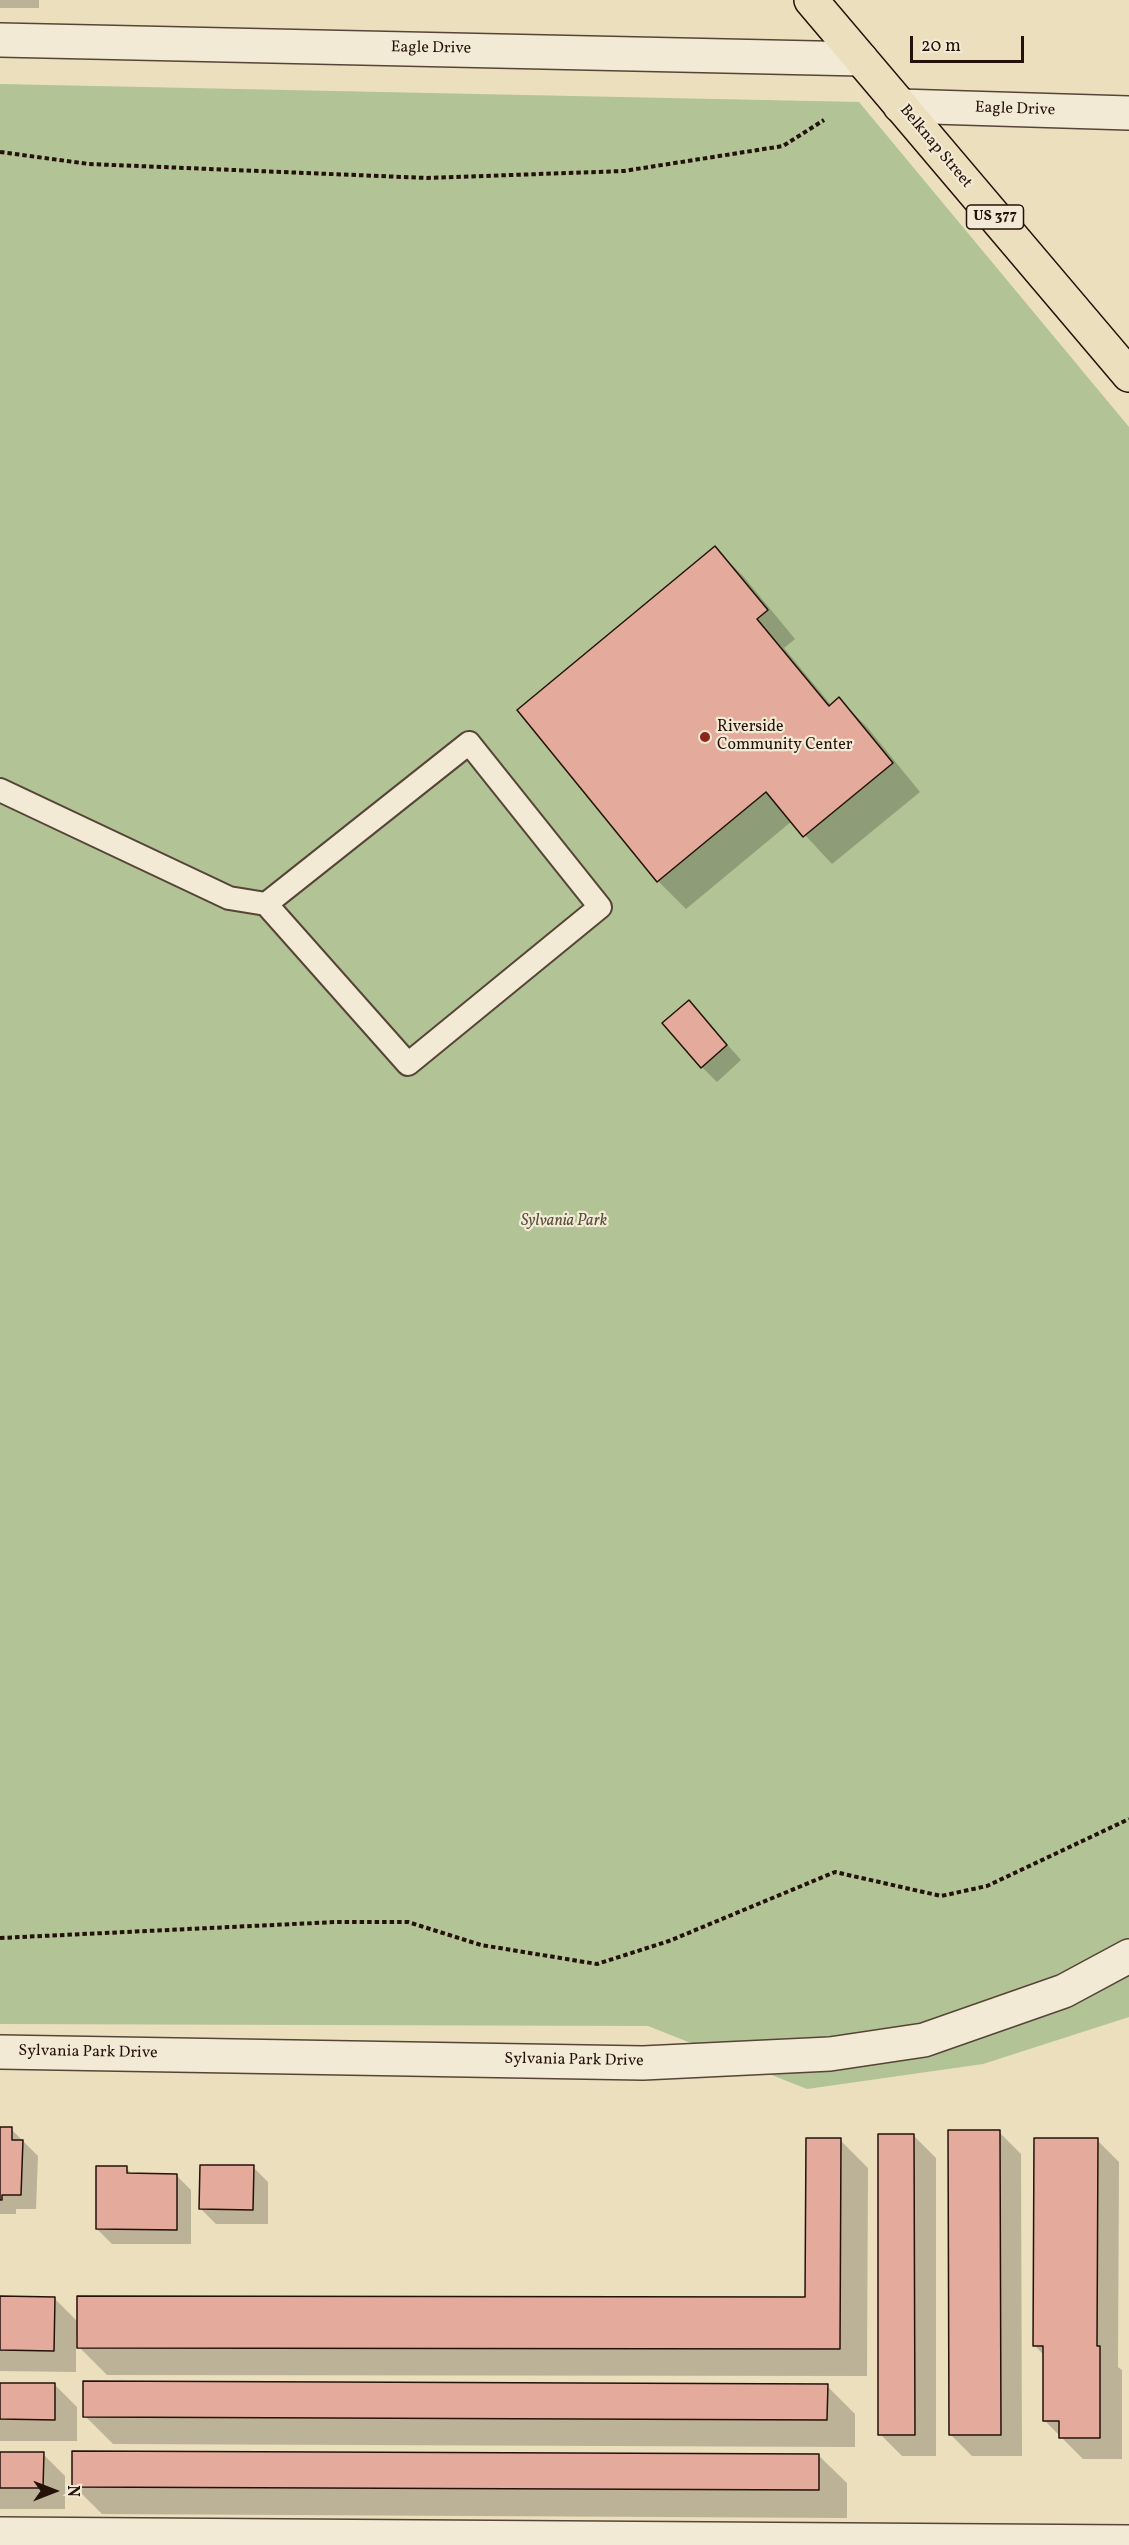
<!DOCTYPE html>
<html>
<head>
<meta charset="utf-8">
<style>
	body { margin:0 }
	#map { position:relative; width:1129px; height:2545px; overflow:hidden; background:#ebdfbd; font-family:Vollkorn,serif }
	canvas { display:block }
	.north { position:absolute; left:24px; top:2461px; width:60px; height:60px; -webkit-text-stroke:4px #f2ead4; paint-order:stroke; rotate:90deg; font-size:16px; font-weight:700; line-height:24px; text-align:center; color:#24120a }
	.north::after { content:''; display:block; margin:auto; width:21px; height:27px; background:#24120a; clip-path:polygon(50% 0,100% 100%,50% 72%,0 100%) }
	.scale { position:absolute; left:910px; top:36px; width:114px; height:27px; box-sizing:border-box; border:3px solid #24120a; border-top:0; padding-left:8px; font-size:18px; line-height:21px; white-space:nowrap; color:#24120a; -webkit-text-stroke:4px #f2ead4; paint-order:stroke }
</style>
</head>
<body>
<div id="map">
<canvas width="1129" height="2545"></canvas>
<div class="north">N</div>
<div class="scale">20 m</div>
</div>
<script>
const ctx = document.querySelector('canvas').getContext('2d');
ctx.lineJoin = 'round';
function paint(path, color) { ctx.fillStyle = color; ctx.fill(path, 'evenodd'); }
const toPath = rows => new Path2D(rows.map(r => 'M' + r).join(''));
function strokePath(path, color, width, dash) { ctx.strokeStyle = color; ctx.lineWidth = width; ctx.lineCap = dash ? 'butt' : 'round'; ctx.setLineDash(dash || []); ctx.stroke(path); }
function write(font, color, halo, rows, align = 'center') {
  ctx.font = font + ' Vollkorn,serif'; ctx.lineWidth = 4.5; ctx.setLineDash([]); ctx.textBaseline = 'middle'; ctx.strokeStyle = halo; ctx.fillStyle = color; for (const [text, x, y, turn = 0] of rows) {
    ctx.save(); ctx.translate(x, y); ctx.rotate((+turn || 0) * Math.PI / 180); ctx.textAlign = isNaN(turn) ? turn : align; if (halo) ctx.strokeText(text, 0, 0); ctx.fillText(text, 0, 0); ctx.restore();
  }
}
const green = toPath([
	[0,84,859,102,1129,427,1129,2017,983,2064,807,2089,648,2026,0,2024]
]);
const shadow = toPath([
	[0,0,39,0,39,8,0,8],
	[715,548,743,576,795,639,784,648,831,705,839,699,867,727,920,792,832,864,792,821,686,909,658,881,519,711],
	[689,1002,741,1060,717,1082,702,1067],
	[0,2129,11,2129,38,2156,36,2209,16,2209,16,2214,0,2214],
	[999,2132,1021,2154,1022,2456,972,2456,950,2434],
	[914,2136,936,2158,936,2456,902,2456,880,2434],
	[840,2140,868,2168,867,2376,107,2375,79,2347,79,2335,76,2335,76,2372,0,2371,0,2298,54,2298,79,2323,807,2298],
	[1097,2140,1119,2162,1118,2367,1122,2370,1122,2459,1083,2459,1044,2420,1044,2355,1035,2346],
	[253,2167,268,2182,268,2224,216,2224,201,2209],
	[126,2168,133,2175,176,2175,191,2190,191,2244,112,2244,97,2229],
	[0,2384,55,2385,77,2407,77,2441,0,2441],
	[827,2386,855,2414,855,2447,113,2444,85,2416],
	[0,2453,43,2454,65,2476,65,2509,0,2509],
	[818,2455,847,2483,847,2518,102,2514,74,2486]
]);
const building = toPath([
	[715,546,768,610,757,619,829,706,839,697,893,763,803,837,766,792,657,882,517,710,715,546],
	[689,1000,727,1045,701,1068,662,1023,689,1000],
	[0,2127,12,2127,12,2140,23,2140,21,2195,2,2195,2,2200,0,2200,0,2127],
	[948,2130,1000,2130,1001,2435,949,2435,948,2130],
	[878,2134,914,2134,915,2435,878,2435,878,2134],
	[806,2138,841,2138,840,2349,77,2348,77,2296,805,2297,806,2138],
	[1034,2138,1098,2138,1097,2346,1100,2346,1100,2438,1059,2438,1059,2421,1043,2421,1043,2346,1033,2346,1034,2138],
	[200,2165,254,2165,253,2210,199,2209,200,2165],
	[96,2166,127,2166,127,2173,177,2174,177,2230,96,2229,96,2166],
	[0,2296,55,2297,54,2351,0,2350,0,2296],
	[83,2381,828,2384,827,2420,83,2417,83,2381],
	[0,2383,55,2383,55,2420,0,2419,0,2383],
	[72,2451,819,2454,819,2490,72,2487,72,2451],
	[0,2452,44,2452,43,2488,0,2488,0,2452]
]);
const path = toPath([
	[0,152,89,164,427,178,624,171,783,146,824,120],
	[0,1938,336,1922,408,1922,481,1945,597,1964,669,1941,835,1872,941,1896,987,1886,1129,1819]
]);
const service = toPath([
	[0,790,229,898,266,904,408,1064,600,907,469,743,266,904]
]);
const minor = toPath([
	[0,40,861,59],
	[900,106,1129,113],
	[0,2052,643,2063,830,2054,924,2040,1064,1991,1129,1956],
	[0,2534,1129,2542]
]);
const primary = toPath([
	[811,0,1129,375]
]);
const markers = [
	[705,737,6,"#8f2418"]
];
const shields = [
	[995,217,57]
];
const shieldNames = [
	["US 377",995,217]
];
const streetNames = [
	["Eagle Drive",431,49,1],
	["Eagle Drive",1015,110,2],
	["Belknap Street",935,147,50],
	["Sylvania Park Drive",88,2053,1],
	["Sylvania Park Drive",574,2061,1]
];
const poiNames = [
	["Riverside",717,728],
	["Community Center",717,746]
];
const parkNames = [
	["Sylvania Park",564,1222]
];
paint(green, '#b2c395');
paint(shadow, '#0003');
paint(building, '#e4ab9c');
strokePath(building, '#24120a', 1.5);
strokePath(service, '#564537', 26);
strokePath(minor, '#564537', 36);
strokePath(primary, '#24120a', 36);
strokePath(path, '#24120a', 4, [4.5, 3]);
strokePath(service, '#f2ead4', 22);
strokePath(minor, '#f2ead4', 33);
strokePath(primary, '#ebdfbd', 33);
for (const [x, y, r, color] of markers) { const dot = new Path2D(); dot.arc(x, y, r, 0, 2 * Math.PI); ctx.fillStyle = color; ctx.fill(dot); strokePath(dot, '#f2ead4', 2); }
for (const [x, y, w] of shields) { const box = new Path2D(); box.roundRect(x - w / 2, y - 12, w, 24, 4.5); ctx.fillStyle = '#f2ead4'; ctx.fill(box); strokePath(box, '#24120a', 1.5); }
write('bold 15px', '#24120a', null, shieldNames);
write('16px', '#24120a', '#f2ead4', streetNames);
write('16px', '#24120a', '#f2ead4', poiNames, 'left');
write('italic 16px', '#56503b', '#f2ead4', parkNames);
</script>
</body>
</html>
